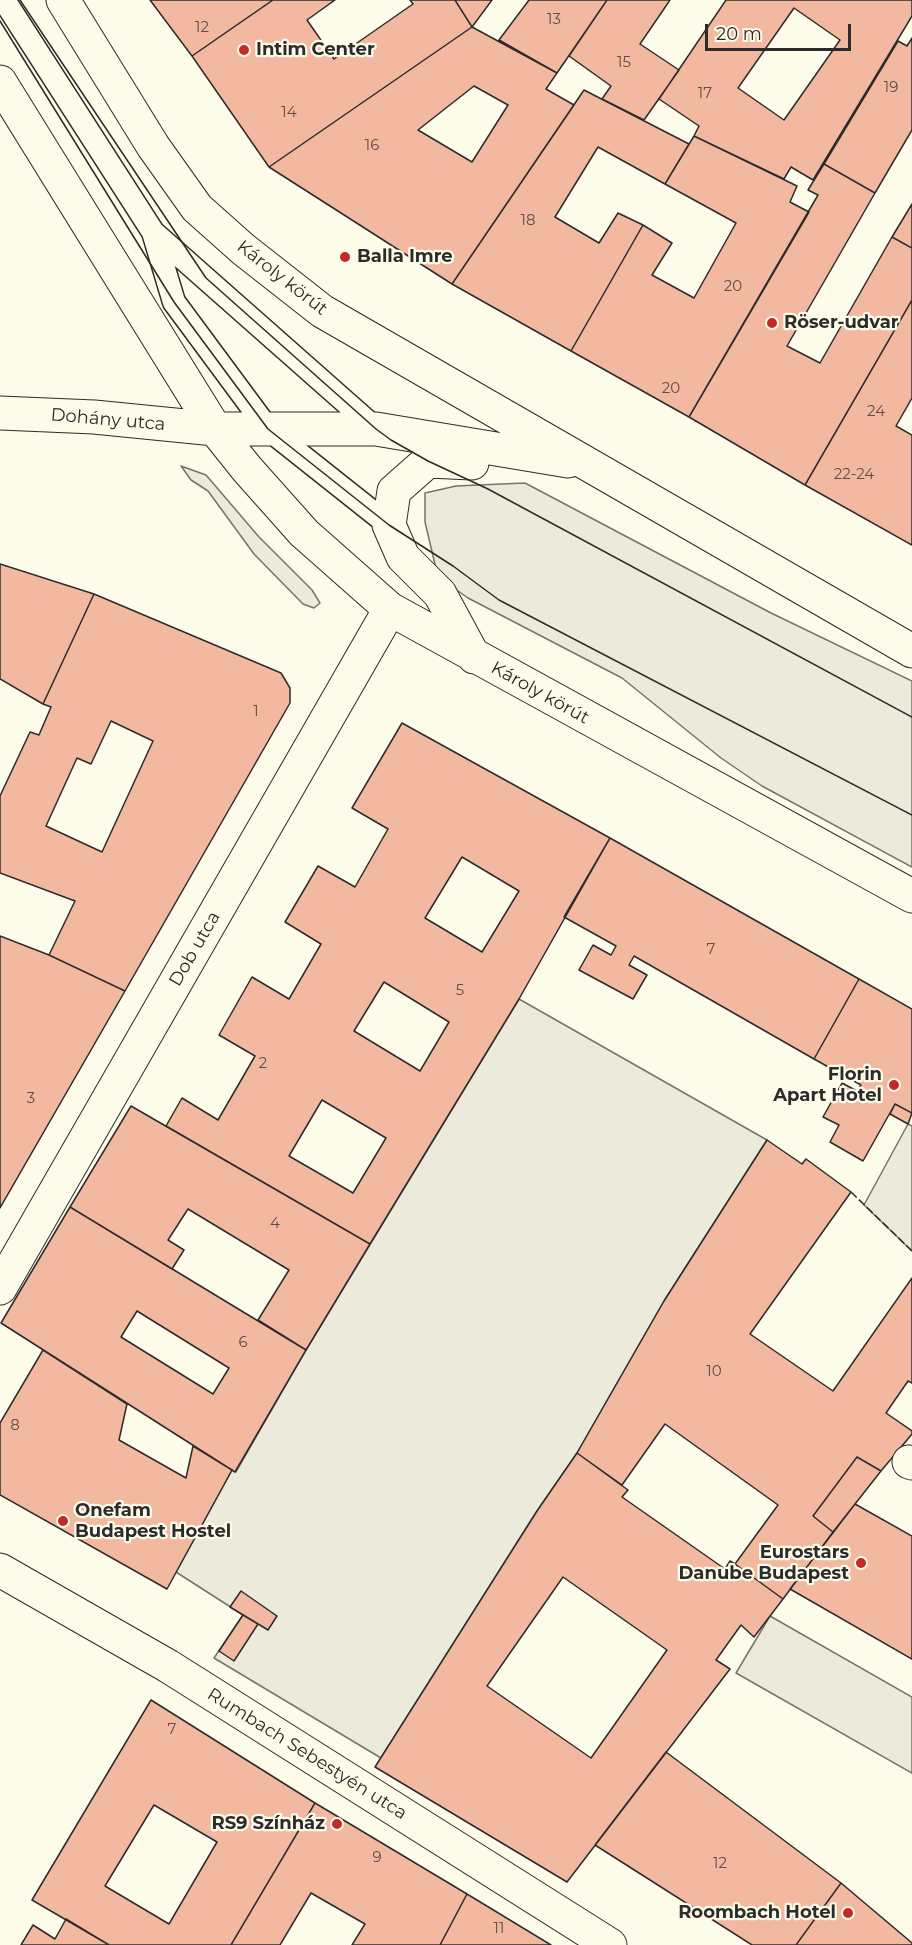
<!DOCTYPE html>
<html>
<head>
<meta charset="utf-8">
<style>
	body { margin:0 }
	#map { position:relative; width:912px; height:1945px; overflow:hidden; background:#fdfbea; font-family:Montserrat,sans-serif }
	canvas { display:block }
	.scale { position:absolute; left:705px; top:24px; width:146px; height:27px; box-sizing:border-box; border:3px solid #2b2b2b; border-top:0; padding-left:8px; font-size:18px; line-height:21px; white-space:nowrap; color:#2b2b2b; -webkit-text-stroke:4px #fdfbea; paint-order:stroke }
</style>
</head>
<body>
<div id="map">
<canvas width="912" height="1945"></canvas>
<div class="scale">20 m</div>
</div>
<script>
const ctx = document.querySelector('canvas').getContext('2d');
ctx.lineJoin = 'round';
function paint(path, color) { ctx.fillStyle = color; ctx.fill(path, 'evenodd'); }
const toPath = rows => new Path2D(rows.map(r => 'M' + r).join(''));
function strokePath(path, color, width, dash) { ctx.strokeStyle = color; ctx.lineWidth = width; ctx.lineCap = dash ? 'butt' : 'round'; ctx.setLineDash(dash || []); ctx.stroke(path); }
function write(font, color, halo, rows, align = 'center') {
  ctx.font = font + ' Montserrat,sans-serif'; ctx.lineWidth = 4.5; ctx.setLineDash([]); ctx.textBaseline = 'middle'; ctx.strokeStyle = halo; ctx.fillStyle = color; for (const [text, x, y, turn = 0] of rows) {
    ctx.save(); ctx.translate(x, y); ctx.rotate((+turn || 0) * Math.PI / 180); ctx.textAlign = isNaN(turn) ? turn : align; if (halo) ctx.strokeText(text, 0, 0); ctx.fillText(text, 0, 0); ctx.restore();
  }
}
const green = toPath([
	[181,466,206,475,259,537,312,590,320,603,314,608,303,604,254,554,208,491,191,480,181,466],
	[525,483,771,613,912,681,912,867,762,786,721,758,622,678,468,598,438,577,425,522,425,493,456,486,525,483]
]);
const parking = toPath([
	[519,999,767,1140,664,1301,577,1453,537,1511,381,1758,214,1658,243,1615,176,1572,232,1470,236,1472,306,1350,519,999],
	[908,1124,912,1126,912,1251,864,1205,908,1124],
	[770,1616,912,1697,912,1773,736,1673,770,1616]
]);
const building = toPath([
	[150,0,273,0,192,56,150,0],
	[273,0,335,0,307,20,334,59,413,4,410,0,455,0,472,27,269,167,192,56,273,0],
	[455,0,492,0,472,27,455,0],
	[529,0,607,0,557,73,499,40,529,0],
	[607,0,670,0,640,44,679,70,644,120,602,99,611,86,569,56,607,0],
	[726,0,912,0,912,16,813,180,791,167,784,179,694,136,699,126,659,99,726,0],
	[794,8,840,40,784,120,738,88,794,8],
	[472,27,557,73,546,89,574,105,452,284,269,167,472,27],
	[474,86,508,105,472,162,418,130,474,86],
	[912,38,912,130,875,193,824,164,898,41,907,46,912,38],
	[584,90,689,144,665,184,598,147,555,217,599,243,618,213,643,225,571,351,452,284,584,90],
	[694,136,797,186,790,202,809,212,689,417,571,351,643,225,672,243,652,275,694,298,736,223,665,184,694,136],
	[824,164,875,193,787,346,820,363,892,237,912,248,912,300,805,485,689,417,818,195,808,190,824,164],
	[912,204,912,248,892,237,912,204],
	[912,300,912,398,896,426,912,435,912,545,805,485,912,300],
	[0,564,94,594,43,704,0,679,0,564],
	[94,594,281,673,290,688,290,703,125,991,49,955,75,901,0,873,0,796,30,732,39,735,51,707,43,704,94,594],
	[111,721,153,741,102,852,46,826,77,758,91,764,111,721],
	[402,723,610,838,519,999,370,1244,166,1126,182,1098,218,1120,255,1056,219,1035,252,977,289,999,321,944,285,922,318,866,355,887,388,829,352,808,402,723],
	[462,857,519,891,482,952,425,918,462,857],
	[384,982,449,1022,420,1071,354,1031,384,982],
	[322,1100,386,1138,353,1193,289,1156,322,1100],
	[610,838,859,979,814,1059,634,956,629,965,647,975,633,999,579,970,593,945,611,955,616,946,564,917,610,838],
	[0,936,49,955,125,991,0,1208,0,936],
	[859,979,912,1009,912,1113,895,1104,863,1161,830,1142,839,1125,823,1117,842,1083,857,1091,861,1085,814,1059,859,979],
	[895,1104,912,1113,908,1124,890,1114,895,1104],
	[131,1106,370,1244,306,1350,258,1320,289,1270,188,1209,168,1240,184,1250,172,1269,70,1207,131,1106],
	[767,1140,802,1164,806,1159,851,1192,750,1334,833,1391,912,1278,912,1383,908,1381,886,1413,912,1431,912,1434,881,1471,857,1457,813,1516,833,1532,783,1599,735,1564,778,1505,665,1424,622,1485,577,1453,664,1301,767,1140],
	[70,1207,306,1350,235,1472,1,1323,70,1207],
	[137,1311,229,1368,213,1394,121,1337,137,1311],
	[43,1350,127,1404,119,1440,186,1478,193,1446,232,1470,167,1589,0,1495,0,1423,43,1350],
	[577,1453,628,1490,622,1497,725,1569,730,1561,735,1564,783,1599,754,1637,741,1625,716,1660,730,1669,567,1882,375,1767,537,1511,577,1453],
	[563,1577,667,1650,591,1758,487,1686,563,1577],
	[857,1457,881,1471,833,1532,813,1516,857,1457],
	[855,1504,912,1536,912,1659,790,1589,855,1504],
	[241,1591,277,1616,268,1630,230,1607,241,1591],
	[243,1615,258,1624,234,1661,219,1651,243,1615],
	[151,1700,315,1803,231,1945,109,1945,32,1900,151,1700],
	[154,1805,217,1842,169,1924,105,1886,154,1805],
	[666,1752,841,1883,796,1945,752,1945,595,1845,666,1752],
	[315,1803,467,1894,440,1945,352,1945,365,1924,311,1893,280,1945,231,1945,315,1803],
	[841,1883,912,1943,912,1945,796,1945,841,1883],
	[467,1894,551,1945,440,1945,467,1894],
	[66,1919,109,1945,21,1945,33,1925,55,1939,66,1919]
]);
const lane = toPath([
	[4,0,153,232,376,429],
	[153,232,174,302,268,429,389,525]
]);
const street = toPath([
	[0,1288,390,609],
	[909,1462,912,1463],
	[0,1570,168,1666,610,1945]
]);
const secondary = toPath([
	[63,0,153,146,197,208,243,249,322,311,912,651],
	[0,82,215,429,247,469,304,533,390,609,912,896],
	[0,413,94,417,215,429,376,429,568,461],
	[472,463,428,461,394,491,389,525,403,557,440,594,474,657]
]);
const tram = toPath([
	[20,0,206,278,376,429,391,440,428,461,488,489,912,717],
	[0,21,174,302,268,429,389,525,453,566,499,600,912,815]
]);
const fence = toPath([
	[851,1192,912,1251]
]);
const markers = [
	[244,50,6,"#c62828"],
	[345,257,6,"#c62828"],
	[772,323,6,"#c62828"],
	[894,1085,6,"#c62828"],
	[63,1521,6,"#c62828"],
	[861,1563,6,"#c62828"],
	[337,1824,6,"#c62828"],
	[848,1913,6,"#c62828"]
];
const numberNames = [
	["13",554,20],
	["12",202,28],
	["15",624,63],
	["19",891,88],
	["17",705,94],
	["14",289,113],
	["16",372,146],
	["18",528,221],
	["20",733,287],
	["20",671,389],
	["24",876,412],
	["22-24",854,475],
	["1",256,712],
	["7",711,950],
	["5",460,991],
	["2",263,1064],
	["3",31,1099],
	["4",275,1224],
	["6",243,1343],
	["10",714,1372],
	["8",15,1426],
	["7",172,1730],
	["9",377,1858],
	["12",720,1864],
	["11",499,1929]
];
const poiNames = [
	["Intim Center",256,50],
	["Balla Imre",357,257],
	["Röser-udvar",784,323],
	["Florin",882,1075,"right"],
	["Apart Hotel",882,1096,"right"],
	["Onefam",75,1511],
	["Budapest Hostel",75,1532],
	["Eurostars",849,1553,"right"],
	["Danube Budapest",849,1574,"right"],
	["RS9 Színház",325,1824,"right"],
	["Roombach Hotel",836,1913,"right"]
];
const streetNames = [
	["Károly körút",282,278,38],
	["Dohány utca",108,420,5],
	["Károly körút",540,693,29],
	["Dob utca",195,949,-60],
	["Rumbach Sebestyén utca",307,1754,32]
];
paint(green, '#ecebdb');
strokePath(green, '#74746e', 1.5);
paint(parking, '#eceadb');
strokePath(parking, '#74746e', 1.5);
paint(building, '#f2b8a0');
strokePath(building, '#2b2b2b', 1.5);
strokePath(lane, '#2b2b2b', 25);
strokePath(street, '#2b2b2b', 35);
strokePath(secondary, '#2b2b2b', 35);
strokePath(lane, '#fdfbea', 22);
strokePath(street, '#fdfbea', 33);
strokePath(secondary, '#fdfbea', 33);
strokePath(tram, '#2b2b2b', 1.5);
strokePath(fence, '#2b2b2b', 1.5, [8, 3]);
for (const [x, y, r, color] of markers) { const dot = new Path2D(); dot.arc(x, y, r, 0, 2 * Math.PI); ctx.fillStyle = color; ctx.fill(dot); strokePath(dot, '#fdfbea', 2); }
write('15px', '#5d4e48', null, numberNames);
write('bold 18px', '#2b2b2b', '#fdfbea', poiNames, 'left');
write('18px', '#2b2b2b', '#fdfbea', streetNames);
</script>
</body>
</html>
